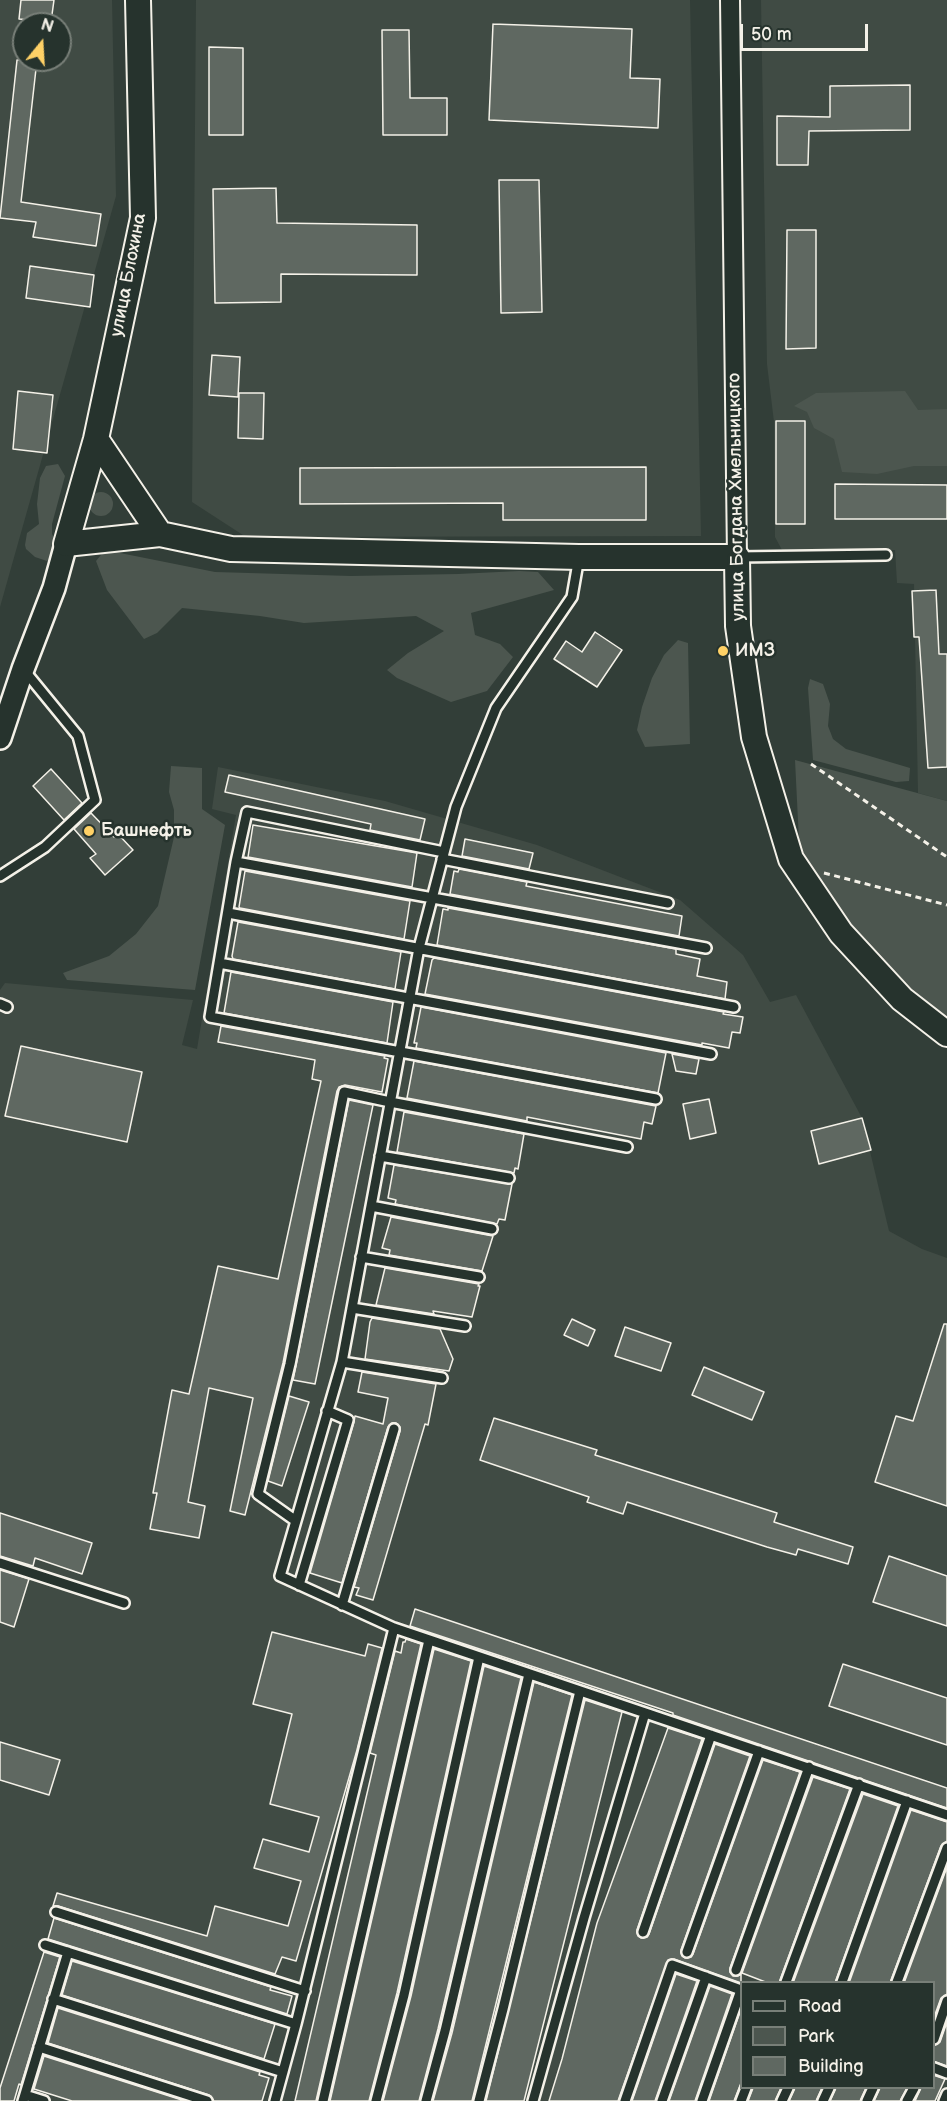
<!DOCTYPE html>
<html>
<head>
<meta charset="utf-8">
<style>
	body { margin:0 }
	#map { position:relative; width:947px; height:2101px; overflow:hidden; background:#323e38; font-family:"Balsamiq Sans",sans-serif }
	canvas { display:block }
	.legend { position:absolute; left:740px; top:1981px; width:195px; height:108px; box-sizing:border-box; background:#26332d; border:2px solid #787f78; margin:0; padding:8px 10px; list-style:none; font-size:18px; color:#f4f1e8 }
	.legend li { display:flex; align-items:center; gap:12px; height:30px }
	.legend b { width:30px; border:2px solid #787f78 }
	.north { position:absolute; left:12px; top:12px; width:60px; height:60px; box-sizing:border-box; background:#26332d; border:2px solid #787f78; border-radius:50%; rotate:18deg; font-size:16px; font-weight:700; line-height:24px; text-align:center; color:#f4f1e8 }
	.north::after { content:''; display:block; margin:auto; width:21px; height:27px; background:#ffd166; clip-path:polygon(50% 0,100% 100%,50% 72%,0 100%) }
	.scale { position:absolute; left:740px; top:24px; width:128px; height:27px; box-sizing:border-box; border:3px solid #f4f1e8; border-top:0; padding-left:8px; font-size:18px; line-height:21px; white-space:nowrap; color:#f4f1e8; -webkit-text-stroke:4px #26332d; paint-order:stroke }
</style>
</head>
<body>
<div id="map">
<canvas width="947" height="2101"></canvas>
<ul class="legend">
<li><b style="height:8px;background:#26332d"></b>Road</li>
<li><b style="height:16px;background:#4c564f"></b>Park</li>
<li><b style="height:16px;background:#5f6861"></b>Building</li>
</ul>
<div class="north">N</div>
<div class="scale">50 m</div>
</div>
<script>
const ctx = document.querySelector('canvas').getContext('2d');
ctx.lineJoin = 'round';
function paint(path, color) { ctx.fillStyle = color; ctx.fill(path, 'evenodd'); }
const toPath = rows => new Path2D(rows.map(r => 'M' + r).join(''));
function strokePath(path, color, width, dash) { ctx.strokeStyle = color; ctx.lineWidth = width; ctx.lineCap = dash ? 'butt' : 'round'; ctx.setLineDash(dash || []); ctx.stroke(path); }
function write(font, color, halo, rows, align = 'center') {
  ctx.font = font + ' "Balsamiq Sans",sans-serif'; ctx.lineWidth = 5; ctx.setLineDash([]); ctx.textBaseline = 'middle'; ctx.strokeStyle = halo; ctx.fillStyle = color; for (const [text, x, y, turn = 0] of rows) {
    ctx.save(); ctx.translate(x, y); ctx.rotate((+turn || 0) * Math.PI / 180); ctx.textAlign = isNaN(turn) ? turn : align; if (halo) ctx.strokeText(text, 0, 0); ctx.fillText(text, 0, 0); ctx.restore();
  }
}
const built = toPath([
	[0,0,112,0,116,196,0,607],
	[24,24,60,24,60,60,24,60],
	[196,0,690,0,701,536,246,537,192,502],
	[761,0,947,0,947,801,918,793,914,584,897,583,895,550,782,550,775,537,774,422,767,364],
	[218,767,385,801,537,845,680,900,743,955,770,1002,796,995,862,1118,889,1231,922,1249,947,1258,947,2101,0,2101,0,990,5,983,193,1000,182,1045,197,1049,236,815,212,809],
	[742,1982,934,1982,934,2088,742,2088]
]);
const green = toPath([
	[905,391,918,410,947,409,947,466,914,466,877,474,842,472,834,439,814,428,807,412,794,406,816,393],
	[58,464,65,476,52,524,52,534,58,545,55,556,47,561,35,557,26,549,25,545,27,533,39,524,37,504,40,478,46,466],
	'89 504a12 12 0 1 1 24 0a12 12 0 1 1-24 0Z',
	[105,550,215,572,351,576,458,574,519,571,538,572,554,590,471,613,475,635,500,644,513,657,487,691,451,702,397,678,387,670,408,653,444,631,416,616,304,623,260,616,182,608,157,633,144,639,107,590,96,561],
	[678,640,688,643,690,744,645,747,637,730,642,707,652,678,664,655],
	[810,679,823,684,830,704,828,726,833,739,846,749,910,768,909,781,896,782,813,760,808,688],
	[795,760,947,801,947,1024,879,966,800,861],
	[171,766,202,768,202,809,225,825,195,990,67,980,63,973,109,956,136,934,158,906,174,837,174,810,169,792]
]);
const building = toPath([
	[21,0,54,0,51,22,19,19,21,0],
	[493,24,632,29,630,78,660,79,658,128,489,120,493,24],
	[382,30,409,30,410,98,447,98,447,135,383,135,382,30],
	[209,47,243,48,243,135,209,135,209,47],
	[17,60,37,60,21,202,101,214,96,246,33,237,36,222,0,218,17,60],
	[910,85,910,130,809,131,808,165,777,165,777,116,830,117,830,86,910,85],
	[499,180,539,180,542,312,501,313,499,180],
	[276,188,277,223,417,225,417,275,281,274,281,302,215,303,213,189,276,188],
	[787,230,816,230,816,348,786,349,787,230],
	[30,266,94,275,90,307,26,298,30,266],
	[212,355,240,357,238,397,209,395,212,355],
	[18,391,53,395,47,453,13,449,18,391],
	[239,393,264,393,263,439,238,438,239,393],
	[776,421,805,421,805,524,776,524,776,421],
	[646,467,646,520,503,520,503,503,300,504,300,468,646,467],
	[835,484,947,485,947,519,835,519,835,484],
	[936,590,939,654,947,654,947,767,928,768,919,637,914,637,912,591,936,590],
	[595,632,622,650,597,687,554,659,566,641,582,652,595,632],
	[51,769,82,803,64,820,33,786,51,769],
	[229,775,425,819,420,840,370,830,371,824,225,792,229,775],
	[91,813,114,837,117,833,133,850,105,875,90,858,96,854,74,829,91,813],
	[253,825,417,853,412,887,248,857,253,825],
	[465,839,533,853,529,869,462,856,465,839],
	[459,869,527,882,526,886,682,916,679,936,450,894,454,871,458,872,459,869],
	[245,871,410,901,404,939,240,908,239,907,245,871],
	[448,908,676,949,676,954,700,959,697,976,727,982,725,999,437,945,443,909,448,910,448,908],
	[238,922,401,952,395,989,233,959,232,956,238,922],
	[434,958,724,1012,723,1014,743,1017,740,1033,732,1032,729,1048,702,1043,702,1045,425,994,432,960,434,958],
	[231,972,393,1002,387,1043,224,1013,231,972],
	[421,1007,666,1053,658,1093,416,1048,417,1043,414,1043,421,1007],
	[221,1026,385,1056,384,1058,388,1059,382,1092,345,1085,339,1087,337,1091,283,1363,245,1515,230,1511,253,1398,209,1388,188,1502,205,1506,199,1538,150,1529,157,1493,153,1493,172,1390,189,1394,218,1266,278,1279,321,1081,312,1079,315,1060,218,1042,221,1026],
	[21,1046,142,1072,127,1142,5,1116,21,1046],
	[672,1054,699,1059,696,1074,676,1071,672,1054],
	[414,1061,656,1106,652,1124,644,1122,641,1139,527,1117,527,1121,407,1098,414,1061],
	[709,1099,716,1133,690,1139,683,1104,709,1099],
	[349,1100,373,1105,315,1384,293,1380,349,1100],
	[404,1112,524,1134,518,1169,515,1168,514,1173,397,1152,404,1112],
	[862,1118,871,1150,819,1164,811,1131,862,1118],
	[394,1165,512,1184,505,1220,499,1219,497,1224,395,1204,396,1200,388,1198,394,1165],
	[391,1217,493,1236,482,1271,389,1255,390,1250,382,1248,391,1217],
	[385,1268,479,1284,478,1286,480,1286,472,1317,433,1311,434,1314,376,1305,385,1268],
	[372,1318,440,1329,453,1359,449,1371,365,1359,370,1322,372,1318],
	[572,1319,595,1330,588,1346,564,1335,572,1319],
	[944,1324,947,1324,947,1506,875,1482,896,1416,913,1421,944,1324],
	[625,1327,671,1343,661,1371,615,1356,625,1327],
	[704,1367,764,1392,752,1420,692,1395,704,1367],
	[362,1372,436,1384,428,1425,425,1424,373,1600,356,1595,359,1588,354,1587,400,1431,400,1427,396,1423,392,1423,388,1427,342,1583,310,1573,354,1422,355,1416,383,1424,388,1398,358,1392,362,1372],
	[289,1396,309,1402,282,1486,268,1481,289,1396],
	[494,1418,597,1450,595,1455,777,1513,774,1522,853,1547,848,1564,798,1549,796,1555,767,1547,627,1502,623,1514,587,1502,589,1497,480,1460,494,1418],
	[0,1513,92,1543,82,1574,35,1558,33,1566,0,1556,0,1513],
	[889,1556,947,1576,947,1626,873,1602,889,1556],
	[0,1570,29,1579,14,1627,0,1622,0,1570],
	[415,1609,947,1788,947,1808,673,1715,673,1713,410,1626,415,1609],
	[272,1632,365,1656,368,1644,382,1648,357,1750,296,1961,282,1957,275,1974,58,1906,53,1906,57,1893,207,1936,215,1906,288,1926,301,1881,254,1868,263,1839,309,1852,319,1817,270,1804,292,1714,253,1704,272,1632],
	[406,1639,421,1644,316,2101,295,2101,376,1755,370,1753,395,1651,401,1653,403,1642,405,1642,406,1639],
	[434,1649,471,1661,397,1993,369,2101,330,2101,434,1649],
	[843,1664,947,1698,947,1745,829,1706,843,1664],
	[484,1666,521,1678,438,2029,419,2101,383,2101,411,1996,484,1666],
	[534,1682,572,1695,472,2101,433,2101,452,2033,534,1682],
	[585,1700,622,1712,524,2101,486,2101,585,1700],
	[668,1728,702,1739,637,1930,638,1936,641,1938,647,1937,649,1934,715,1744,750,1756,681,1950,682,1956,685,1958,691,1957,693,1954,763,1760,800,1772,730,1968,730,1972,733,1976,738,1976,741,1974,741,1983,674,1959,668,1960,618,2101,549,2101,562,2059,597,1923,668,1728],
	[0,1742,60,1760,49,1795,0,1780,0,1742],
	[813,1777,850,1789,779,1983,768,1983,742,1973,813,1777],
	[863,1794,898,1806,835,1983,793,1983,863,1794],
	[911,1810,947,1822,947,1841,941,1846,890,1983,849,1983,911,1810],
	[947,1867,947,1994,941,1998,933,2020,933,1983,904,1983,947,1867],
	[54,1918,271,1987,270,1990,292,1996,287,2014,48,1939,54,1918],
	[44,1952,60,1957,21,2085,19,2084,14,2101,0,2101,0,2088,44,1952],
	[72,1961,275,2024,264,2059,62,1995,72,1961],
	[676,1974,697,1981,655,2101,632,2101,676,1974],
	[710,1986,732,1994,695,2101,669,2101,710,1986],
	[58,2008,260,2072,259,2075,269,2078,262,2101,214,2101,209,2095,48,2043,58,2008],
	[741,2009,741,2083,734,2101,709,2101,741,2009],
	[947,2022,947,2066,933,2061,933,2046,940,2042,947,2022],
	[44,2056,185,2101,72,2101,34,2089,44,2056],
	[933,2075,945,2079,935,2101,915,2101,921,2088,933,2088,933,2075],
	[753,2088,781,2088,775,2101,748,2101,753,2088],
	[795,2088,822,2088,816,2101,789,2101,795,2088],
	[836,2088,866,2088,860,2101,830,2101,836,2088],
	[880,2088,907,2088,900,2101,874,2101,880,2088]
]);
const path = toPath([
	[811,764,947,857],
	[824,873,947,905]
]);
const service = toPath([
	[579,557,572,597,496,708,456,807,419,948,342,1362,280,1576,394,1628,947,1815],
	[737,557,886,555],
	[444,852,247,812,236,862,706,948],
	[442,859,668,903],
	[236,862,210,1017,656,1099],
	[0,876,45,847,95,800,78,736,24,670],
	[228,913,734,1007],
	[219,963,711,1054],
	[0,1004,7,1007],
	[380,1156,509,1178],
	[371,1206,492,1229],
	[361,1257,479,1277],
	[352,1308,465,1326],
	[342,1362,442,1378],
	[296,1521,258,1494,290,1364,344,1092,390,1102,627,1147],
	[0,1563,124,1603],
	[299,1585,348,1420,327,1411],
	[342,1605,394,1429],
	[56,1912,305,1991],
	[643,1932,711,1735],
	[45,1945,296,2024],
	[687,1952,759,1751],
	[736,1970,809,1767],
	[786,1982,859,1784],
	[842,1982,907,1801],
	[897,1982,947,1848],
	[53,1999,283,2072],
	[934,2039,947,2001],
	[39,2047,207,2101],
	[934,2068,947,2073],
	[25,2095,44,2101],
	[23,2101,68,1952],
	[275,2101,296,2024,394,1628],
	[323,2101,429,1640],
	[376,2101,404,1995,479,1657],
	[426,2101,445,2031,529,1674],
	[479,2101,503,2009,580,1691],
	[533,2101,584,1918,645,1713],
	[625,2101,672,1965,741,1990,702,2101],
	[662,2101,706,1977],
	[741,2101,746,2088],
	[782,2101,788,2088],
	[823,2101,829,2088],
	[867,2101,873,2088],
	[907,2101,914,2088],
	[944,2101,947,2094]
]);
const minor = toPath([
	[730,0,737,557]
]);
const tertiary = toPath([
	[0,738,23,669,54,588,66,544]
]);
const secondary = toPath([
	[96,439,160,534,66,544,96,439,143,218,138,0],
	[160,534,231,549,579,557,737,557,738,626,754,737,791,859,841,933,902,999,947,1034]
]);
const markers = [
	[723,651,6,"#ffd166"],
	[89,831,6,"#ffd166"]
];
const streetNames = [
	["улица Блохина",129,275,-79],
	["улица Богдана Хмельницкого",737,497,-91]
];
const poiNames = [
	["ИМЗ",735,651],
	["Башнефть",101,831]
];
paint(built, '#404b44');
paint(green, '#4c564f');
paint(building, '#5f6861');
strokePath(building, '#f4f1e8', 1.5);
strokePath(service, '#f4f1e8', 14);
strokePath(minor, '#f4f1e8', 22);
strokePath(tertiary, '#f4f1e8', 26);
strokePath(secondary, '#f4f1e8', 28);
strokePath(path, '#f4f1e8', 3, [6, 4.5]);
strokePath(service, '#26332d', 9);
strokePath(minor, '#26332d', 18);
strokePath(tertiary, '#26332d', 21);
strokePath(secondary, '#26332d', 24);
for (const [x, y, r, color] of markers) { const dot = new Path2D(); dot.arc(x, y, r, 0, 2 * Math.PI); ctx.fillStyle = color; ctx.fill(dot); strokePath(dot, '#26332d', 2); }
write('18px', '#f4f1e8', '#26332d', streetNames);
write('bold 18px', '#f4f1e8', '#26332d', poiNames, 'left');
</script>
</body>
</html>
